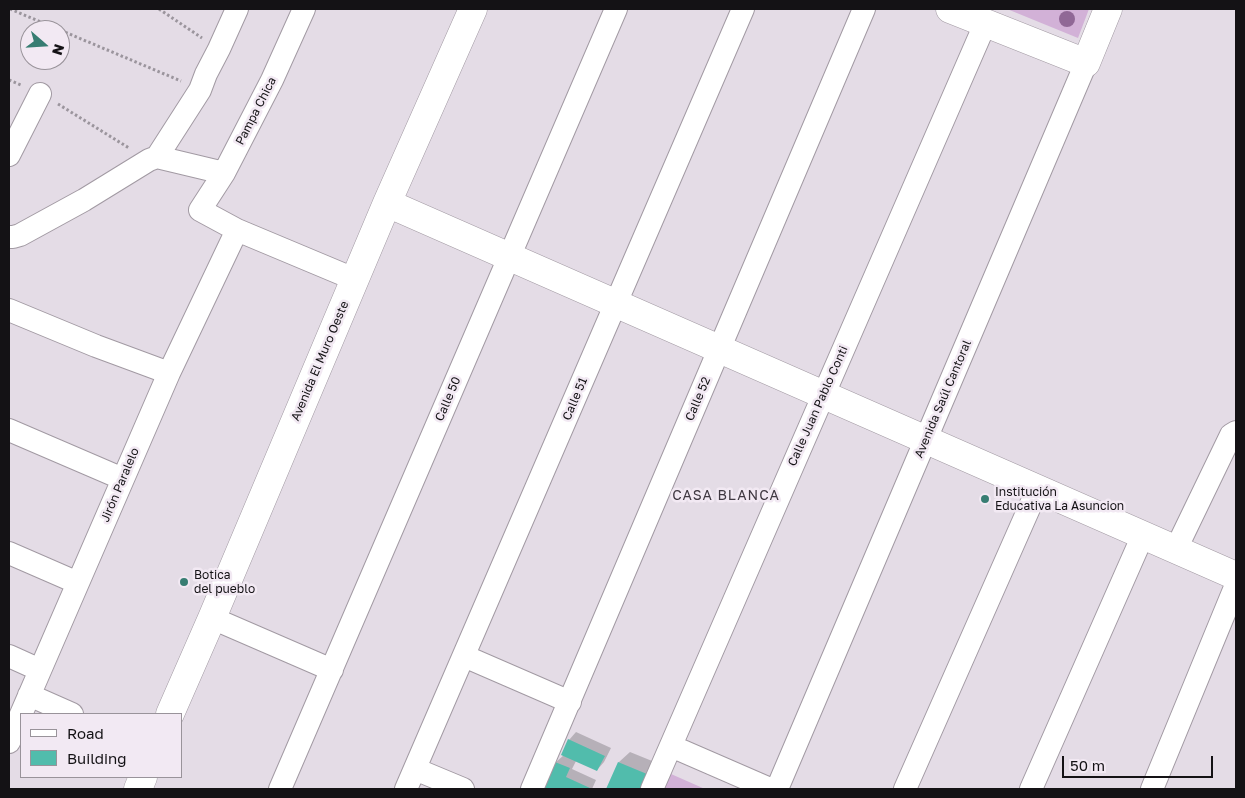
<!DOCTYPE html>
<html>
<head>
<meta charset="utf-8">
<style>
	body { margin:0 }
	#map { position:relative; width:1245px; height:798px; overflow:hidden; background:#e4dce6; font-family:"Golos Text",sans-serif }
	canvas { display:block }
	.frame { position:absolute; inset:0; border:10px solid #141215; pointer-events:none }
	.legend { position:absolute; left:20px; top:713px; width:162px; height:65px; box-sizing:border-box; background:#f2e9f3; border:1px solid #99939a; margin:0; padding:6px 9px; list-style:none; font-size:15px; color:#141215 }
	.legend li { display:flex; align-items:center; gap:10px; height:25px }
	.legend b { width:25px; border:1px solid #99939a }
	.north { position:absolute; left:20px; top:20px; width:50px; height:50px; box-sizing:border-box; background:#f2e9f3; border:1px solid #99939a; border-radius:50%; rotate:109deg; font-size:14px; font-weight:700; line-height:20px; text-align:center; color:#141215 }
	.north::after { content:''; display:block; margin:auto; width:18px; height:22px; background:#377d72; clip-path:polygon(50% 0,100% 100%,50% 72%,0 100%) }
	.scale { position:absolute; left:1062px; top:756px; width:151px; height:22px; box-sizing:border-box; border:2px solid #141215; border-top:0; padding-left:6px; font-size:15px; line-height:18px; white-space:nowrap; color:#141215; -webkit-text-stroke:4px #f2e9f3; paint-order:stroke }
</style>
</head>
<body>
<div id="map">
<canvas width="1245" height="798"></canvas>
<div class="frame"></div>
<ul class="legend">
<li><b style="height:6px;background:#fff"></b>Road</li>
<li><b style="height:14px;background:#51bcac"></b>Building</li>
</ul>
<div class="north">N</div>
<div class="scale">50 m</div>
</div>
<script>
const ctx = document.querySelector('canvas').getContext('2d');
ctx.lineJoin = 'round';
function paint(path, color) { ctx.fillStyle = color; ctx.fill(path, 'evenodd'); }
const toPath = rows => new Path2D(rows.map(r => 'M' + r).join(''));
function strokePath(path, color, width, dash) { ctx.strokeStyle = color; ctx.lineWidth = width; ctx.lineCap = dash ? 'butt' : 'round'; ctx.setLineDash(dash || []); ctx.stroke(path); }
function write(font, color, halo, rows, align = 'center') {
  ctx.font = font + ' "Golos Text",sans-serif'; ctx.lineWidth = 5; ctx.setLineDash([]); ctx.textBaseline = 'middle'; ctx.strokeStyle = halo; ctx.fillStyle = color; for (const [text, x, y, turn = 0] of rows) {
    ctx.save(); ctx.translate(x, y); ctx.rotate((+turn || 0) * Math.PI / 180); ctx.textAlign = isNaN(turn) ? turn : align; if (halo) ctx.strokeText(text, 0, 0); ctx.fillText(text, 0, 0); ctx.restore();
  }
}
const green = toPath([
	[1007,9,1089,9,1078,38],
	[671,774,705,789,664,789]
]);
const shadow = toPath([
	[576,732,611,748,604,762,597,770,576,761,572,769,596,780,592,789,544,789,556,762,564,755,569,740],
	[630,752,657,763,645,789,607,789,619,762]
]);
const building = toPath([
	[568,739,605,756,597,771,561,755],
	[555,762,570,768,566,777,590,788,589,789,543,789],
	[618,762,647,774,640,789,606,789]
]);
const path = toPath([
	[10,9,181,81],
	[159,9,202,38],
	[9,80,21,85],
	[58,104,129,148]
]);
const street = toPath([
	[304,9,272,80,224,173,200,210,237,230,354,279],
	[9,155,40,94],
	[157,157,224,173],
	[9,237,13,237,20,235,84,200,149,160,157,157,200,90,206,74,219,49,237,9],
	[9,310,96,346,169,373],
	[9,430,123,479],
	[1176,549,1231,435,1236,432],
	[9,553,78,583],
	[212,618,332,670],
	[9,656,40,670],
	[464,656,570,702],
	[29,695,72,714],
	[9,742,169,373,237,230],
	[671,746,770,789],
	[415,769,463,789],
	[280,789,616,9],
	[406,789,743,9],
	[532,789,864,9],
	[652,789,985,24],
	[777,789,1086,63],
	[905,789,1038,488],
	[1031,789,1143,535],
	[1152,789,1236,585]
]);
const secondary = toPath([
	[950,9,1086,63,1108,9],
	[387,203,1236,576],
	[170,714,212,618,387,203,473,9],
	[138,789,143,777]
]);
const trees = [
	[1067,19]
];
const markers = [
	[985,499,5,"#377d72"],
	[184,582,5,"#377d72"]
];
const streetNames = [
	["Pampa Chica",256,111,-63],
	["Avenida El Muro Oeste",320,361,-67],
	["Calle 50",448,399,-67],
	["Calle 51",575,399,-67],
	["Calle 52",698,399,-67],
	["Avenida Saúl Cantoral",943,399,-67],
	["Calle Juan Pablo Conti",818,406,-66],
	["Jirón Paralelo",120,485,-67]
];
const poiNames = [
	["Institución",995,492],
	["Educativa La Asuncion",995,506],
	["Botica",194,575],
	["del pueblo",194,589]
];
const neighbourhoodNames = [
	["CASA BLANCA",726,496]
];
paint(green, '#d2b1d7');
paint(shadow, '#0003');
paint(building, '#51bcac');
strokePath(street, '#a29aa3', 24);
strokePath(secondary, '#a29aa3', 29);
strokePath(path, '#9b959d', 3, [2.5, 2.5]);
strokePath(street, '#fff', 22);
strokePath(secondary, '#fff', 28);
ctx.fillStyle = '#906896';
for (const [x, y] of trees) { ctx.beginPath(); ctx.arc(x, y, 8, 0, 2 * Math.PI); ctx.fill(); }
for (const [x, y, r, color] of markers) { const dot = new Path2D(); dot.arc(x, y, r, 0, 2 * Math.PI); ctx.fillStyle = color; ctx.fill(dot); strokePath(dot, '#f2e9f3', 2); }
write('12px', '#141215', '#f2e9f3', streetNames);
write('12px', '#141215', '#f2e9f3', poiNames, 'left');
ctx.letterSpacing = '1px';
write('14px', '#403942', '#f2e9f3', neighbourhoodNames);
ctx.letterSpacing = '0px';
</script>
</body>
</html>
